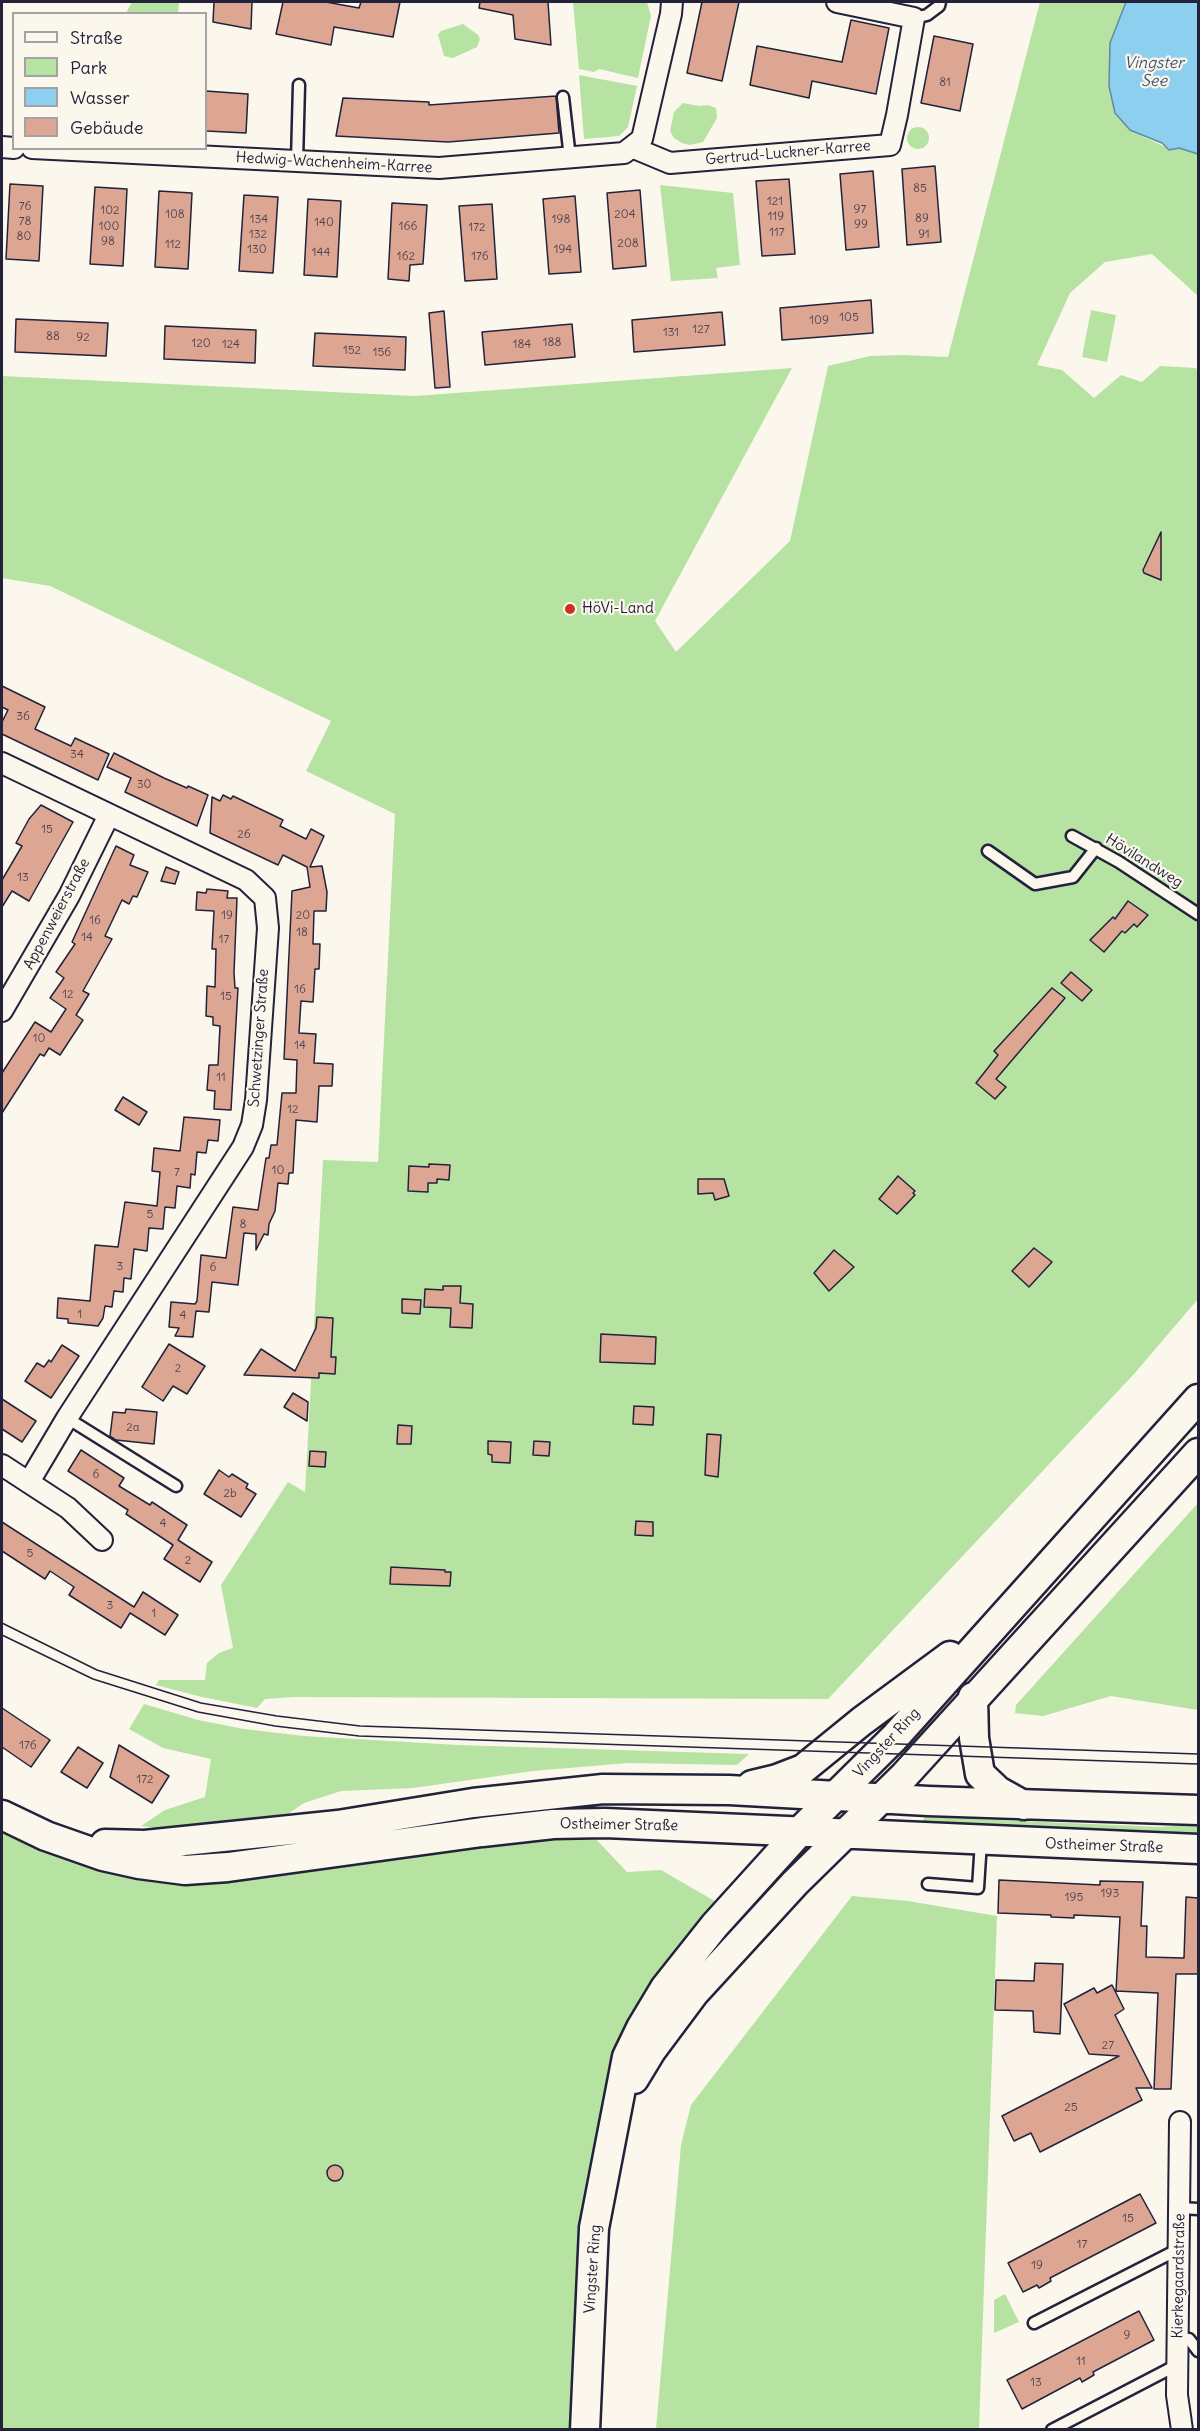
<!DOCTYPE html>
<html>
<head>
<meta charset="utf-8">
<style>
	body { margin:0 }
	#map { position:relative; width:1200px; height:2431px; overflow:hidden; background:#fbf7ec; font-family:Delius,sans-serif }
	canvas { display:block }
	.frame { position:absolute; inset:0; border:3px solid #22223b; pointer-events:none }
	.legend { position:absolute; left:12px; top:12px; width:195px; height:138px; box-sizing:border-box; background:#fbf7ec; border:2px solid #a4a2a5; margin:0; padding:8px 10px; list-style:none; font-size:18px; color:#22223b }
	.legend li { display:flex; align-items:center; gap:12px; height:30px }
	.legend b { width:30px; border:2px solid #a4a2a5 }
</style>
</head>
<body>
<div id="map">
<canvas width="1200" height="2431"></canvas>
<div class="frame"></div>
<ul class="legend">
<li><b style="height:8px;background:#fbf7ec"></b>Straße</li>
<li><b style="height:16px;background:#b6e3a1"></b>Park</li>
<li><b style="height:16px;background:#8dcfef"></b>Wasser</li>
<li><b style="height:16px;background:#dca692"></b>Gebäude</li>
</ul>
</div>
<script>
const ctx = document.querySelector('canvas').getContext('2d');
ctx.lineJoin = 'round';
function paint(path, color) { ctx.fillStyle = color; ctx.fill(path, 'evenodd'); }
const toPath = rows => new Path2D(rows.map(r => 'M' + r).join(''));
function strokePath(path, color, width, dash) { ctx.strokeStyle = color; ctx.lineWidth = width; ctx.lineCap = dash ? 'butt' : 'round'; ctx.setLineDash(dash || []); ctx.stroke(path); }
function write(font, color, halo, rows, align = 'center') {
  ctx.font = font + ' Delius,sans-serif'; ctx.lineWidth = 4.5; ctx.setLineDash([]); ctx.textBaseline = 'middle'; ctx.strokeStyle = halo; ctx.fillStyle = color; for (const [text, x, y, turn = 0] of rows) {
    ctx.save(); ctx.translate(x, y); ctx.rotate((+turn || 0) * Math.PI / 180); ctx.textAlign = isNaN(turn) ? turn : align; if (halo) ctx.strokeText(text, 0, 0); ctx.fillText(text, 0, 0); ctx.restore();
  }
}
const green = toPath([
	[132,2,179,2,178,13,126,13],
	[573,2,647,2,651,16,638,78,599,69,594,72,579,69],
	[1040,2,1126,2,1109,60,1109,86,1115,113,1130,130,1171,150,1179,148,1198,154,1198,296,1152,254,1105,262,1070,293,1037,365,1062,370,1094,398,1121,375,1142,382,1160,366,1196,368,1198,373,1198,1299,1134,1374,828,1699,293,1697,265,1699,257,1708,202,1697,156,1685,159,1680,205,1680,207,1663,219,1653,233,1648,221,1585,288,1482,305,1492,323,1160,378,1162,395,814,306,771,331,721,50,586,2,578,2,376,415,396,792,368,655,621,676,652,790,541,828,366,870,356,904,355,948,357],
	[463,24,478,35,480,39,477,47,453,58,444,56,438,35,441,31],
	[579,75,637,86,628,127,619,136,584,139],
	[683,103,699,106,708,105,716,108,717,118,703,142,690,145,682,143,674,138,670,131,674,112],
	'907 138a11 11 0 1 1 22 0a11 11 0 1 1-22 0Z',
	[660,185,733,193,740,265,716,268,718,278,671,281],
	[1091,310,1116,315,1107,362,1082,357],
	[1198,1503,1198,1710,1111,1696,1043,1716,1015,1713,1016,1705],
	[144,1704,198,1720,244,1729,304,1736,458,1745,749,1754,737,1765,628,1763,533,1771,413,1788,341,1791,304,1803,288,1814,260,1820,170,1830,141,1826,165,1810,205,1797,211,1759,163,1748,129,1729],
	[925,1817,1161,1827,1198,1824,1198,1839,917,1828],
	[2,1829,128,1873,590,1833,627,1872,661,1870,718,1903,603,2106,593,2155,586,2204,574,2429,2,2429],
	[852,1896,908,1901,997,1916,979,2429,656,2429,681,2145,691,2105],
	[1005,2294,1019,2322,994,2333,994,2300]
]);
const water = toPath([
	[1126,2,1198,2,1198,154,1179,148,1169,150,1162,143,1130,130,1115,113,1109,86,1110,43,1126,2]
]);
const building = toPath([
	[214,2,252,2,251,29,213,22,214,2],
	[283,2,326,2,359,8,361,2,400,2,393,37,334,27,331,45,276,34,283,2],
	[480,2,548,2,551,45,515,39,513,15,479,8,480,2],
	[702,2,739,2,722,81,687,73,702,2],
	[851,20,889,28,876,94,812,81,809,98,750,85,757,46,842,62,851,20],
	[934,36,973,44,960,111,921,103,934,36],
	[206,91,248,94,246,133,206,131,206,91],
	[556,96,559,133,448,142,336,136,343,98,429,102,429,105,556,96],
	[935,166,941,242,907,245,902,169,935,166],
	[873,171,879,247,846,250,840,174,873,171],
	[789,179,795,254,762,256,756,181,789,179],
	[10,184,43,186,39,261,6,259,10,184],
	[95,187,127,189,123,266,90,264,95,187],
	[640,190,646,266,613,269,607,193,640,190],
	[159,191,192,193,188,269,155,267,159,191],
	[244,195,278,197,273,273,239,271,244,195],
	[575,196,581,272,549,274,543,199,575,196],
	[308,199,341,201,337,277,304,275,308,199],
	[392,203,427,205,423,264,410,265,409,281,388,279,392,203],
	[492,204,497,279,465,281,459,206,492,204],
	[871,300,873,333,782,340,780,308,871,300],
	[444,311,450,387,435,388,429,313,444,311],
	[722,312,725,345,634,352,632,320,722,312],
	[16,319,108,323,106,356,15,352,16,319],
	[572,324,575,357,485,365,482,332,572,324],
	[165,326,256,330,255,363,164,359,165,326],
	[315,333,406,337,405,370,313,366,315,333],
	[1161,532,1161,580,1144,573,1143,570,1161,532],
	[2,686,45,707,35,729,71,746,75,738,109,754,98,780,2,734,2,722,8,710,2,707,2,686],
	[114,753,164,778,187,788,188,786,208,795,197,826,125,792,131,778,107,767,114,753],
	[223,795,231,799,233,796,283,820,280,826,306,839,311,829,324,836,310,867,322,866,327,892,326,911,314,911,313,944,320,944,319,969,315,969,313,1002,301,1001,299,1033,316,1034,314,1063,333,1064,332,1086,319,1086,317,1122,296,1120,293,1173,289,1173,288,1184,278,1183,275,1211,269,1224,268,1235,264,1234,256,1250,256,1234,244,1233,238,1285,212,1282,209,1312,196,1311,193,1337,175,1336,179,1328,169,1327,171,1302,195,1304,197,1301,201,1255,226,1258,233,1207,258,1210,266,1158,269,1158,271,1145,277,1145,282,1093,296,1093,297,1060,284,1059,292,891,310,887,307,867,283,855,278,865,210,833,212,797,220,801,223,795],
	[41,805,73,822,29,901,12,891,2,907,2,880,22,846,16,843,29,819,41,805],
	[116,846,134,855,130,865,148,872,137,897,133,896,129,904,122,900,105,936,112,939,83,991,89,994,76,1015,83,1020,60,1055,49,1048,44,1056,40,1054,2,1113,2,1073,35,1022,51,1032,66,1009,50,998,64,978,56,972,75,944,72,942,116,846],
	[166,867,179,872,175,884,161,881,166,867],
	[207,889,228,891,227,898,237,898,234,973,235,988,238,988,231,1110,214,1109,215,1091,207,1090,209,1065,218,1065,220,1026,213,1025,213,1017,206,1016,207,986,215,987,216,949,212,949,214,911,196,910,197,892,206,893,207,889],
	[1128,901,1148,915,1137,927,1134,924,1125,933,1122,931,1104,952,1090,940,1113,917,1115,919,1128,901],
	[1071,972,1092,990,1082,1001,1061,983,1071,972],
	[1052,988,1065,998,996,1079,1006,1087,995,1099,976,1083,998,1055,994,1051,1052,988],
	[123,1097,147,1112,139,1125,115,1110,123,1097],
	[184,1117,220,1120,218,1141,208,1140,206,1153,197,1152,195,1175,191,1174,190,1188,177,1186,175,1208,165,1207,163,1229,149,1228,147,1251,134,1249,131,1279,124,1278,123,1292,114,1291,112,1307,105,1306,103,1318,98,1326,68,1323,68,1319,57,1318,58,1298,90,1301,95,1245,118,1247,125,1202,157,1206,160,1172,152,1171,154,1148,180,1151,184,1117],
	[429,1164,450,1165,449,1180,437,1179,437,1183,428,1183,428,1192,408,1191,409,1166,429,1167,429,1164],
	[898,1176,915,1191,913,1193,915,1195,897,1214,879,1199,898,1176],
	[698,1179,724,1179,729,1196,715,1200,713,1193,698,1194,698,1179],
	[1034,1248,1052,1262,1029,1287,1012,1271,1034,1248],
	[834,1250,854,1267,829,1291,814,1273,834,1250],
	[443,1286,461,1286,460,1303,473,1304,472,1328,450,1327,451,1308,424,1307,425,1289,443,1290,443,1286],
	[402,1299,421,1300,420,1314,402,1313,402,1299],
	[317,1317,333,1318,331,1357,336,1357,335,1374,319,1373,319,1378,244,1375,261,1349,295,1371,316,1328,317,1317],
	[601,1334,656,1337,655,1364,600,1362,601,1334],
	[169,1344,205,1366,187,1394,173,1386,163,1401,142,1387,169,1344],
	[62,1345,79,1356,51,1398,25,1381,37,1363,44,1367,49,1360,51,1362,62,1345],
	[293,1393,308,1402,307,1421,284,1407,293,1393],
	[2,1399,36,1421,22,1442,2,1429,2,1399],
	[634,1406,654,1407,653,1425,633,1424,634,1406],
	[126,1409,157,1412,154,1444,116,1440,110,1436,113,1412,125,1413,126,1409],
	[398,1425,412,1426,411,1444,397,1444,398,1425],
	[707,1434,721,1435,718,1477,705,1475,707,1434],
	[488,1441,511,1442,510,1463,492,1462,492,1455,488,1454,488,1441],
	[534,1441,550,1442,549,1456,533,1455,534,1441],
	[81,1450,124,1478,119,1486,150,1505,152,1502,187,1525,178,1540,212,1562,200,1582,164,1559,173,1545,126,1514,128,1510,68,1471,81,1450],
	[310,1451,326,1452,325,1467,309,1466,310,1451],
	[219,1470,229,1477,232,1474,248,1484,246,1488,256,1494,241,1517,204,1494,219,1470],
	[636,1521,653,1522,653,1536,635,1535,636,1521],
	[2,1522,134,1607,143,1592,178,1615,165,1635,130,1613,121,1628,69,1595,74,1587,50,1571,45,1579,2,1551,2,1522],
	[391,1567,445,1570,445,1572,451,1572,450,1586,390,1584,391,1567],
	[2,1708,50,1740,31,1767,2,1747,2,1708],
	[119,1745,169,1776,152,1803,110,1777,119,1745],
	[78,1747,103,1763,87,1788,61,1772,78,1747],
	[999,1880,1100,1885,1100,1881,1143,1882,1141,1926,1147,1926,1146,1957,1184,1958,1186,1897,1198,1898,1198,1974,1176,1974,1171,2089,1154,2089,1158,1993,1116,1991,1120,1917,1074,1915,1074,1918,1051,1917,1051,1915,998,1913,999,1880],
	[1035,1963,1063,1964,1060,2034,1034,2032,1033,2011,995,2010,996,1980,1034,1981,1035,1963],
	[1112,1985,1124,2009,1115,2015,1152,2088,1136,2088,1142,2100,1040,2152,1031,2133,1014,2141,1002,2116,1119,2056,1089,2054,1064,2004,1094,1988,1097,1993,1112,1985],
	'327 2173a8 8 0 1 1 16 0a8 8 0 1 1-16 0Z',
	[1140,2194,1156,2223,1050,2278,1051,2281,1039,2288,1037,2285,1023,2292,1008,2263,1140,2194],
	[1139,2311,1154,2340,1093,2372,1094,2375,1082,2382,1080,2378,1022,2409,1007,2380,1139,2311]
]);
const lane = toPath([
	[914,18,927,15,939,6,940,2],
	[563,97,570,158],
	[297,161,299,85],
	[1072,836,1119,862,1198,914],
	[988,851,1035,884,1073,877,1096,848],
	[67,1418,176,1486],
	[928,1884,978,1888,981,1841],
	[1180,2208,1198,2209],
	[1034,2323,1179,2249],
	[1178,2338,1189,2339,1198,2351],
	[1052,2430,1177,2365]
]);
const street = toPath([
	[2,147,14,148],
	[32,148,439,168,624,153,642,139,671,14,672,2],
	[634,148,670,163,890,145,897,115,914,18,837,2],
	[2,763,246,880,265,898,268,928,256,1100,252,1125,243,1147,67,1418,29,1482],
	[2,1011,69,896,109,815],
	[2,1465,68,1508,102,1540],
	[1180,2122,1177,2395,1182,2430]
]);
const secondary = toPath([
	[973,1697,974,1738,980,1774,998,1791,1023,1805],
	[752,1785,777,1779,803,1769,862,1721,950,1656],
	[2,1815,46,1836,103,1856,139,1864,185,1870,228,1867,482,1832,553,1824,605,1823,1198,1849],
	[105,1844,145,1845,271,1832,338,1825,473,1803,603,1789,729,1790,928,1801,1198,1810],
	[634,2079,651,2051,695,1992,795,1883,904,1776,1198,1453],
	[585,2430,594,2228,627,2057,641,2028,665,1988,715,1925,801,1830,894,1738,1198,1399]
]);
const tram = toPath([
	[2,1623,97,1670,201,1703,277,1716,360,1726,1198,1754],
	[2,1635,93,1679,198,1712,275,1726,359,1736,1198,1764]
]);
const markers = [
	[570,609,6,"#c8321e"]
];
const numberNames = [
	["81",945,83],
	["85",920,189],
	["121",775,202],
	["76",25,207],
	["97",860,210],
	["102",110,211],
	["108",175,215],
	["204",625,215],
	["119",776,217],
	["89",922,219],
	["134",259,220],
	["198",561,220],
	["78",25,222],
	["140",324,223],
	["99",861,225],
	["100",109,227],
	["166",408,227],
	["172",477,228],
	["117",777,233],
	["132",258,235],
	["91",924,235],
	["80",24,237],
	["98",108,242],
	["208",628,244],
	["112",173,245],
	["130",257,250],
	["194",563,250],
	["144",321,253],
	["162",406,257],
	["176",480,257],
	["105",849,318],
	["109",819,321],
	["127",701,330],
	["131",671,333],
	["88",53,337],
	["92",83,338],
	["188",552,343],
	["120",201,344],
	["124",231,345],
	["184",522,345],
	["152",352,351],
	["156",382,353],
	["36",23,717],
	["34",77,755],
	["30",144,785],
	["15",47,830],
	["26",244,835],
	["13",23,878],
	["19",227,916],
	["20",303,916],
	["16",95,921],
	["18",302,933],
	["14",87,938],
	["17",224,940],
	["16",300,990],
	["12",68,995],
	["15",226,997],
	["10",39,1039],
	["14",300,1046],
	["11",221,1078],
	["12",293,1110],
	["10",278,1171],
	["7",177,1173],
	["5",150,1215],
	["8",243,1225],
	["3",120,1267],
	["6",213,1268],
	["1",80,1315],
	["4",183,1316],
	["2",178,1369],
	["2a",133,1428],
	["6",96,1475],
	["2b",230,1494],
	["4",163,1524],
	["5",30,1554],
	["2",188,1561],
	["3",110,1606],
	["1",154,1614],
	["176",28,1746],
	["172",145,1780],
	["193",1110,1894],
	["195",1074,1898],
	["27",1108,2046],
	["25",1071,2108],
	["15",1128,2219],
	["17",1082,2245],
	["19",1037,2266],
	["9",1127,2336],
	["11",1081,2362],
	["13",1036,2383]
];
const streetNames = [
	["Gertrud-Luckner-Karree",788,153,-5],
	["Hedwig-Wachenheim-Karree",334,163,3],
	["Hövilandweg",1144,861,32],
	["Appenweierstraße",57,914,-62],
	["Schwetzinger Straße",259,1038,-86],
	["Vingster Ring",887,1743,-47],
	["Ostheimer Straße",619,1825,1],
	["Ostheimer Straße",1104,1846,2],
	["Vingster Ring",593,2269,-86],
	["Kierkegaardstraße",1179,2276,-89]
];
const poiNames = [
	["HöVi-Land",582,609]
];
const waterNames = [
	["Vingster",1154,63],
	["See",1154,81]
];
paint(green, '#b6e3a1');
paint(water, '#8dcfef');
strokePath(water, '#628aa7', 1.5);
paint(building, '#dca692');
strokePath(building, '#22223b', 1.5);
strokePath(lane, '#22223b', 15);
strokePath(street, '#22223b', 24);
strokePath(secondary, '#22223b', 33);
strokePath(lane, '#fbf7ec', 10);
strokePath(street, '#fbf7ec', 20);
strokePath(secondary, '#fbf7ec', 28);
strokePath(tram, '#22223b', 1.5);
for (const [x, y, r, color] of markers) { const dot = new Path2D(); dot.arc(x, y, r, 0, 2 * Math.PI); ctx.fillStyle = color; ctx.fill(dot); strokePath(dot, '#fbf7ec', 2); }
write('12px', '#504351', null, numberNames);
write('15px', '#22223b', '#fbf7ec', streetNames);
write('15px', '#22223b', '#fbf7ec', poiNames, 'left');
write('italic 16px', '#425671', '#fbf7ec', waterNames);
</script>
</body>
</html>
